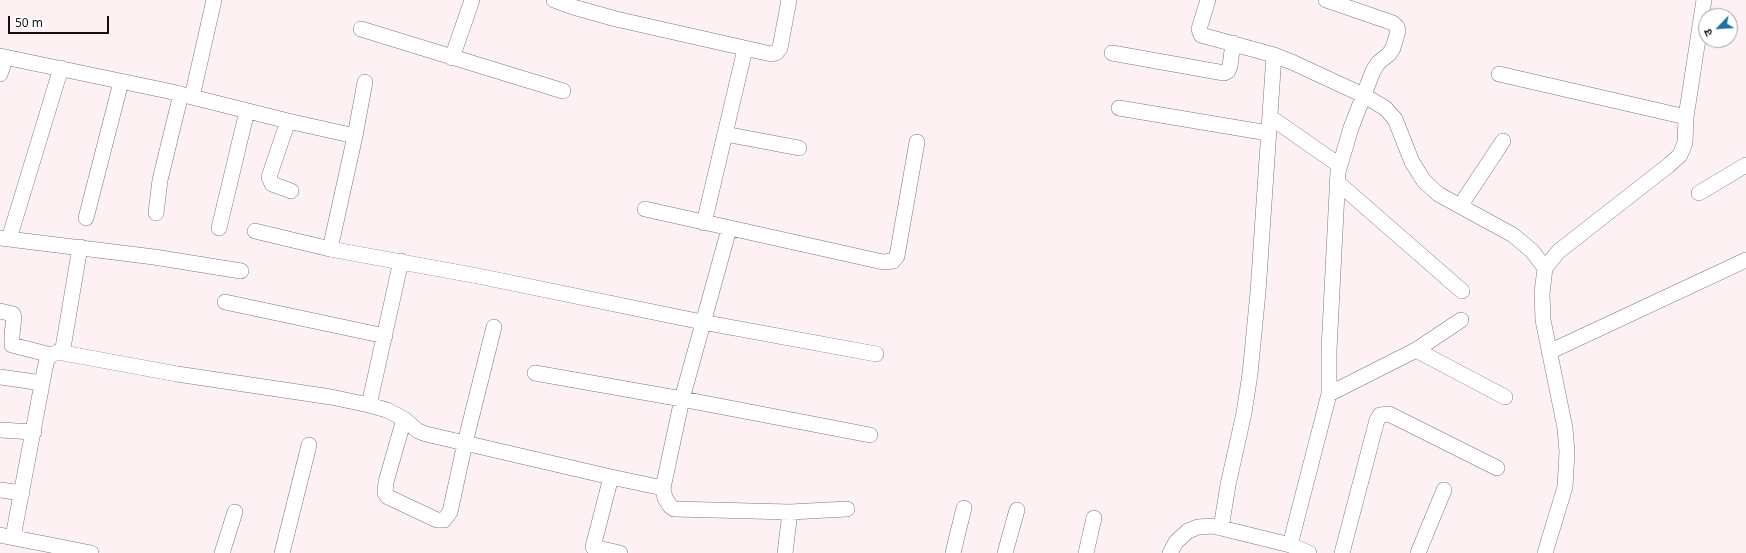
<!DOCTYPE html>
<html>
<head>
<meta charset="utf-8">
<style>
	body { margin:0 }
	#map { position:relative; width:1746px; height:553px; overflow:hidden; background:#fdf1f3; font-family:"Noto Sans","Noto Sans Devanagari",sans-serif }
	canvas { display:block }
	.north { position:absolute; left:1698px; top:8px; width:40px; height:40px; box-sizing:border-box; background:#fff; border:1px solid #a1a0a0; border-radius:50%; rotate:245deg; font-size:11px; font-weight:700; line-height:16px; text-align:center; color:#151111 }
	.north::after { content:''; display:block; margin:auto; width:14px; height:18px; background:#1f6fa1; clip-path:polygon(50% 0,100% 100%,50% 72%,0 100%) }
	.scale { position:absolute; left:8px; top:16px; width:101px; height:18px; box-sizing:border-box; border:2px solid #151111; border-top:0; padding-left:5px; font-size:12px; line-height:14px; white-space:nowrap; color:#151111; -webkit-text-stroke:3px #fff; paint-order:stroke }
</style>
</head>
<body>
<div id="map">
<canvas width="1746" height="553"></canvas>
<div class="north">उ</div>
<div class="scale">50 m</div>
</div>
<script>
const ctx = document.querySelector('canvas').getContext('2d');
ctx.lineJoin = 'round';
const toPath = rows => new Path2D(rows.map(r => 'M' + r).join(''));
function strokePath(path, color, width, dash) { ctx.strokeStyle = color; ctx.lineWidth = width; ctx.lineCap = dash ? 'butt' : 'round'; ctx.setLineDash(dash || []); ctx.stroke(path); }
const street = toPath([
	[554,0,573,7,616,19,771,54,776,53,780,48,789,0],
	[1208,0,1199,29,1201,35,1274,55,1294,63,1363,95,1385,108,1395,119,1412,162,1424,181,1438,194,1513,235,1532,251,1545,268],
	[361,29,563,91],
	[1112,53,1224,73,1228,71,1230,66,1233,43],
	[0,56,168,91,288,121,355,136],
	[452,58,472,0],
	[0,74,6,57],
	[1499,74,1686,117],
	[365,82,355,136,330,249,478,276,702,322,876,354],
	[192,97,214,0],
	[1119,108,1268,133],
	[1270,117,1339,165],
	[288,121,269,177,272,184,291,191],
	[725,134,799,148],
	[1337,182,1462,291],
	[1699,193,1746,165],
	[1460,206,1503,141],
	[645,209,883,262,893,261,897,256,917,142],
	[156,213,160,180,181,94],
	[86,218,121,82],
	[704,223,745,49],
	[219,228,247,111],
	[255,231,330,249],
	[0,238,154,257,241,271],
	[9,239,61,68],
	[225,302,385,336],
	[0,311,13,314,14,317,12,335,12,345,51,355],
	[1416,350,1505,397],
	[58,352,177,374,331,397,369,405,387,410,404,419,418,431,426,434,611,477,663,488,682,399,729,229],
	[1549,352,1746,260],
	[535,373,682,399,870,435],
	[0,377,42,383],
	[1329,394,1416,350,1461,320],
	[369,405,401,261],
	[404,419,386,482,385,493,388,497,437,520,444,520,450,512,465,443,494,327],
	[0,430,34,432],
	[611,477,593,547,620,553],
	[663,488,665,498,670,506,674,509,790,512,785,553],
	[0,490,22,493],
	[790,512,847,509],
	[1221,528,1228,485,1244,413,1250,374,1258,292,1274,55],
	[0,535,91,553],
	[13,537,45,368,47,360,51,355,58,352,63,348,80,247],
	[1290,545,1329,394,1329,350,1338,172,1351,128,1373,71,1378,63,1389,54,1393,48,1398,31,1397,27,1393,23,1326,0],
	[222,553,235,512],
	[282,553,309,445],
	[953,553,964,508],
	[1005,553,1017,510],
	[1086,553,1094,518],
	[1170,553,1176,542,1188,531,1198,527,1213,526,1290,545,1309,553],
	[1342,553,1377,420,1380,415,1389,414,1497,468],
	[1418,553,1444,490],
	[1545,553,1565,487,1567,452,1565,428,1543,320,1542,293,1545,268,1559,251,1669,165,1680,155,1685,143,1686,117,1704,0]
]);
strokePath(street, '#817678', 16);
strokePath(street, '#fff', 15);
</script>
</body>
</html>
